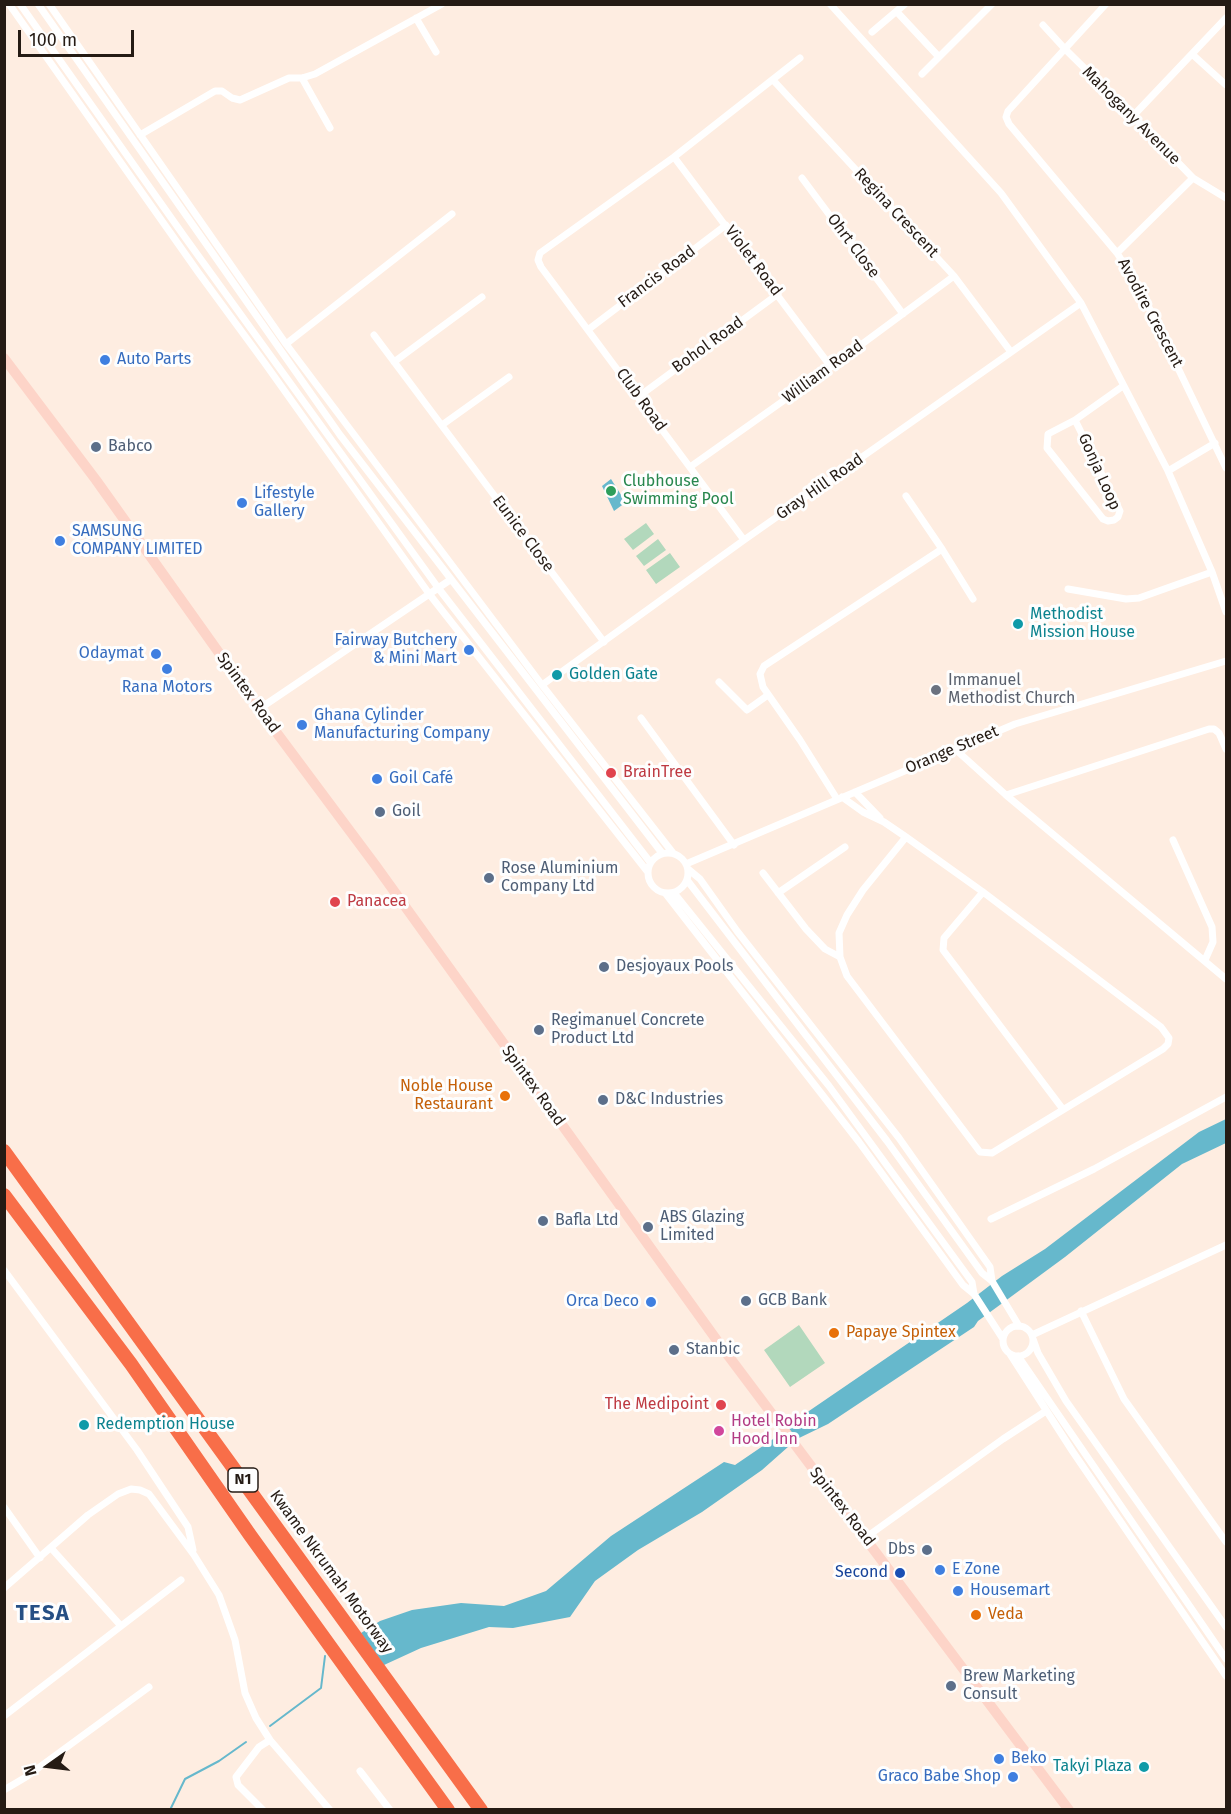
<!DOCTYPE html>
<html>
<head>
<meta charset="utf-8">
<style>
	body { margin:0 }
	#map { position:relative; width:1231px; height:1814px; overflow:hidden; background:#feede1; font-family:"Fira Sans",sans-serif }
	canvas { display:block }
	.frame { position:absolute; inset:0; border:6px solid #251b14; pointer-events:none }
	.north { position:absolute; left:18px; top:1736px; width:60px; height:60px; -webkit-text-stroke:4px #fefefe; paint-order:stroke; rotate:256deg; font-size:16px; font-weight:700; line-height:24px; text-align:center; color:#251b14 }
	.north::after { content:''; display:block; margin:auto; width:21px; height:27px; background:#251b14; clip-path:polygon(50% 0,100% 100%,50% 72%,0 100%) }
	.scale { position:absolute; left:18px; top:30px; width:116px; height:27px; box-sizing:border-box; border:3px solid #251b14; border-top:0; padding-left:8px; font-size:18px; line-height:21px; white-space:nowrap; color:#251b14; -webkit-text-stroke:4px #fefefe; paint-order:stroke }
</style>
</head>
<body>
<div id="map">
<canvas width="1231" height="1814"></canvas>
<div class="frame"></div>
<div class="north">N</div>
<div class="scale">100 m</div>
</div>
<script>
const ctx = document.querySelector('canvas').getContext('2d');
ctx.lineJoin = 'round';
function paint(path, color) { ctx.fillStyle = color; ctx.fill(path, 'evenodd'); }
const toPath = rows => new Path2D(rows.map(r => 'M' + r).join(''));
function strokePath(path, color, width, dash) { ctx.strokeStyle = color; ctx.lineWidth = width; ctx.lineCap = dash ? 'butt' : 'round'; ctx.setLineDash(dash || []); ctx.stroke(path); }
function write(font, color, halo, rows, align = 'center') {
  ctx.font = font + ' "Fira Sans",sans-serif'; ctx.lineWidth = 6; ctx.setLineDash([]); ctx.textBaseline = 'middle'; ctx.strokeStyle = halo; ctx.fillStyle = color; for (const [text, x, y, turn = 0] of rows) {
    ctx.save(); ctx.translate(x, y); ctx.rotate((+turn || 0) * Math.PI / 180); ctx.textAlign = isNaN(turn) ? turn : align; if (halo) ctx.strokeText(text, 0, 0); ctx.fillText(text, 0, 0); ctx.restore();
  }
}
const green = toPath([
	[646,523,654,534,633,550,624,539],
	[658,539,666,550,644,566,636,556],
	[670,553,680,567,656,584,646,570],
	[799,1325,825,1363,790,1387,764,1350]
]);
const water = toPath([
	[611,479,623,498,627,496,629,500,614,511,602,486],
	[1226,1119,1226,1143,1182,1164,1065,1257,978,1321,974,1327,828,1424,797,1439,762,1470,702,1512,638,1550,595,1581,570,1617,513,1628,489,1627,421,1648,384,1665,361,1633,380,1621,412,1610,461,1603,504,1606,546,1591,611,1536,724,1462,735,1465,779,1435,787,1426,967,1303,1002,1276,1045,1249,1199,1132]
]);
const stream = toPath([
	[270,1726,321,1688,325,1656],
	[170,1810,185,1779,219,1761,246,1742]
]);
const street = toPath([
	[9,4,198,272,264,362,430,595,647,871],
	[20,4,184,236,439,589,650,862],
	[38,4,340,435,662,853],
	[49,4,286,344,542,685,673,853],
	[830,4,1001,193,1081,303,1168,471,1212,572,1226,612],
	[1106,4,1008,111,1006,117,1009,124,1117,253,1141,291,1226,468],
	[897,12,939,57],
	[416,18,436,52],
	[1043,25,1065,49,1133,116,1193,178,1226,198],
	[872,32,905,4],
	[1192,54,1226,85],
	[922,74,992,4],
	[302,78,330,128],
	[773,80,954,276,1011,352],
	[1133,116,1226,18],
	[140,135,215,91,222,91,232,98,240,100,289,78,302,78,315,74,442,4],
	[674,157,831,367],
	[802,178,903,314],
	[1117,253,1193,178],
	[589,329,726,225],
	[374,335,604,642],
	[286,344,452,214],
	[394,362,482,297],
	[638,397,778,294],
	[1075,420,1048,434,1047,448,1103,519,1108,521,1114,520,1118,517,1120,511,1075,420,1123,386],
	[442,425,509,377],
	[690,467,831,367,954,276],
	[1168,471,1215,443],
	[744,540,541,267,538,260,540,253,674,157,800,58],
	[942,549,973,599],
	[1068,589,1126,599,1139,598,1212,572],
	[560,673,744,540,1081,303],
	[719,682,747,710,768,695],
	[542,685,553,677],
	[259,709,450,580],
	[641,718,734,845],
	[955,749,1006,795,1226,979],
	[855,792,880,818],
	[1006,795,1209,729,1214,729,1219,733,1226,749],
	[842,797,863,812,884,822,906,837,983,892,1161,1027,1169,1038,1168,1044,1163,1049,992,1153,980,1152,847,976,840,957,839,933,847,915,863,890,906,837],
	[837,799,800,740,763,687,760,674,764,666,942,549,906,496],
	[1173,840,1212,927,1213,942,1205,960],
	'648 873a20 20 0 1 1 40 0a20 20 0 1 1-40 0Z',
	[686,864,1015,724,1226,661],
	[688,869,700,879,737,931,899,1138,990,1267,992,1281],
	[763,873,806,929,825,949,840,957],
	[687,880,887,1141,982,1273,992,1281,1019,1326],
	[983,892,944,938,943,950,1062,1108],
	[674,893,829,1086,972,1282,974,1294],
	[778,893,845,847],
	[666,894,859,1142,963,1285,974,1294,1003,1339],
	[991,1219,1094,1169,1226,1097],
	[4,1270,137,1450,188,1527,193,1550],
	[1081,1311,1124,1399,1226,1542],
	'1003 1341a15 15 0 1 1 30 0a15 15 0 1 1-30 0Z',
	[1032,1335,1226,1245],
	[1033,1339,1038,1353,1066,1401,1226,1627],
	[1010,1354,1073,1452,1226,1676],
	[1018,1356,1226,1659],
	[4,1507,40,1558],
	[865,1538,1003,1439,1046,1411],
	[51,1548,121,1626],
	[4,1588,88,1515,118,1494,131,1489,140,1490,149,1494,194,1555,219,1595,235,1640,245,1693,256,1718,270,1740,330,1810],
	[4,1716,181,1580],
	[360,1771,390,1810],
	[4,1790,26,1777,149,1687],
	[263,1810,238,1785,236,1777,259,1747,270,1740]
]);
const secondary = toPath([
	[4,358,96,480,259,709,376,866,721,1346,1069,1810]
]);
const highway = toPath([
	[4,1151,481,1810],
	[4,1195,131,1364,250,1535,448,1810]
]);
const markers = [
	[105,360,6,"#3f7fe0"],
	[96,447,6,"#5c6f8a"],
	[611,491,6,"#2e9e5b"],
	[242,503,6,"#3f7fe0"],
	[60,541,6,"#3f7fe0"],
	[1018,624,6,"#0f9aa8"],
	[469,650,6,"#3f7fe0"],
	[156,654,6,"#3f7fe0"],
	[167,669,6,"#3f7fe0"],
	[557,675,6,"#0f9aa8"],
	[936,690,6,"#6b7280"],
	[302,725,6,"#3f7fe0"],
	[611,773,6,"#e0444e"],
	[377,779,6,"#3f7fe0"],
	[380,812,6,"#5c6f8a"],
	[489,878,6,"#5c6f8a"],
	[335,902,6,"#e0444e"],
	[604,967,6,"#5c6f8a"],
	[539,1030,6,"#5c6f8a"],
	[505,1096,6,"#e8710a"],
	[603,1100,6,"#5c6f8a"],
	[543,1221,6,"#5c6f8a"],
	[648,1227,6,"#5c6f8a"],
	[746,1301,6,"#5c6f8a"],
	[651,1302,6,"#3f7fe0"],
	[834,1333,6,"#e8710a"],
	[674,1350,6,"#5c6f8a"],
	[721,1405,6,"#e0444e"],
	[84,1425,6,"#0f9aa8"],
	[719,1431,6,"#d1479c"],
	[927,1550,6,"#5c6f8a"],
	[940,1570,6,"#3f7fe0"],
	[900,1573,6,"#1a4fb4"],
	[958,1591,6,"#3f7fe0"],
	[976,1615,6,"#e8710a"],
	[951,1686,6,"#5c6f8a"],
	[999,1759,6,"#3f7fe0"],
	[1144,1767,6,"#0f9aa8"],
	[1013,1777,6,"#3f7fe0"]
];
const shields = [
	[243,1480,30]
];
const shieldNames = [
	["N1",243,1480]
];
const streetNames = [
	["Mahogany Avenue",1131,116,45],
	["Regina Crescent",896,213,47],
	["Ohrt Close",853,246,53],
	["Violet Road",753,261,53],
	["Francis Road",657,277,-37],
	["Avodire Crescent",1150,313,62],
	["Bohol Road",708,345,-36],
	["William Road",823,372,-36],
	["Club Road",641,400,54],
	["Gonja Loop",1099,472,66],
	["Gray Hill Road",820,487,-35],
	["Eunice Close",523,534,53],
	["Spintex Road",248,693,54],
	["Orange Street",952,750,-23],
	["Spintex Road",533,1086,54],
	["Spintex Road",842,1507,52],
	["Kwame Nkrumah Motorway",331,1572,54]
];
const shopNames = [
	["Auto Parts",117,360],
	["Lifestyle",254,494],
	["Gallery",254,512],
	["SAMSUNG",72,532],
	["COMPANY LIMITED",72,550],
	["Fairway Butchery",457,641,"right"],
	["& Mini Mart",457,659,"right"],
	["Odaymat",144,654,"right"],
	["Rana Motors",167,688,"center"],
	["Ghana Cylinder",314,716],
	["Manufacturing Company",314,734],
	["Goil Café",389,779],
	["Orca Deco",639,1302,"right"],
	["E Zone",952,1570],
	["Housemart",970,1591],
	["Beko",1011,1759],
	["Graco Babe Shop",1001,1777,"right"]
];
const serviceNames = [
	["Babco",108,447],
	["Goil",392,812],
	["Rose Aluminium",501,869],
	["Company Ltd",501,887],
	["Desjoyaux Pools",616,967],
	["Regimanuel Concrete",551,1021],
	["Product Ltd",551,1039],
	["D&C Industries",615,1100],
	["ABS Glazing",660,1218],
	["Limited",660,1236],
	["Bafla Ltd",555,1221],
	["GCB Bank",758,1301],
	["Stanbic",686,1350],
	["Dbs",915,1550,"right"],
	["Brew Marketing",963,1677],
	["Consult",963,1695]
];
const leisureNames = [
	["Clubhouse",623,482],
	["Swimming Pool",623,500]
];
const cultureNames = [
	["Methodist",1030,615],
	["Mission House",1030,633],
	["Golden Gate",569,675],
	["Redemption House",96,1425],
	["Takyi Plaza",1132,1767,"right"]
];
const worshipNames = [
	["Immanuel",948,681],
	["Methodist Church",948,699]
];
const healthNames = [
	["BrainTree",623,773],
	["Panacea",347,902],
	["The Medipoint",709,1405,"right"]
];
const foodNames = [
	["Noble House",493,1087,"right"],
	["Restaurant",493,1105,"right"],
	["Papaye Spintex",846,1333],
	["Veda",988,1615]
];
const hotelNames = [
	["Hotel Robin",731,1422],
	["Hood Inn",731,1440]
];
const transitNames = [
	["Second",888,1573]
];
const districtNames = [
	["TESA",43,1614]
];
paint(green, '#b2d8bc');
paint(water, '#66b8cc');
strokePath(stream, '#66b8cc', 2);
strokePath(street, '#fff', 7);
strokePath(secondary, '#fdd4c8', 10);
strokePath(highway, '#f86e49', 14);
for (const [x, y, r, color] of markers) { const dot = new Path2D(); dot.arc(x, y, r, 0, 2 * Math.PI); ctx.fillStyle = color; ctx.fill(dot); strokePath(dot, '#fefefe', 2); }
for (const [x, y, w] of shields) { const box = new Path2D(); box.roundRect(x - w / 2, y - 12, w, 24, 4.5); ctx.fillStyle = '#fefefe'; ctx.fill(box); strokePath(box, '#251b14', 1.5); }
write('bold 15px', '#251b14', null, shieldNames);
write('16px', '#251b14', '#fefefe', streetNames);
write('16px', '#366cbe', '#fefefe', shopNames, 'left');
write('16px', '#4e5e75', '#fefefe', serviceNames, 'left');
write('16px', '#27864d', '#fefefe', leisureNames, 'left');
write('16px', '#0d838f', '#fefefe', cultureNames, 'left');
write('16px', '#5b616d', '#fefefe', worshipNames, 'left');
write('16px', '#be3a42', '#fefefe', healthNames, 'left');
write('16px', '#c56008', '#fefefe', foodNames, 'left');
write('16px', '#b23c85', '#fefefe', hotelNames, 'left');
write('16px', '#164399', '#fefefe', transitNames, 'right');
ctx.letterSpacing = '1.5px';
write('bold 22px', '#264f84', '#fefefe', districtNames);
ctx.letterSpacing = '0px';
</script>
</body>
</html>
